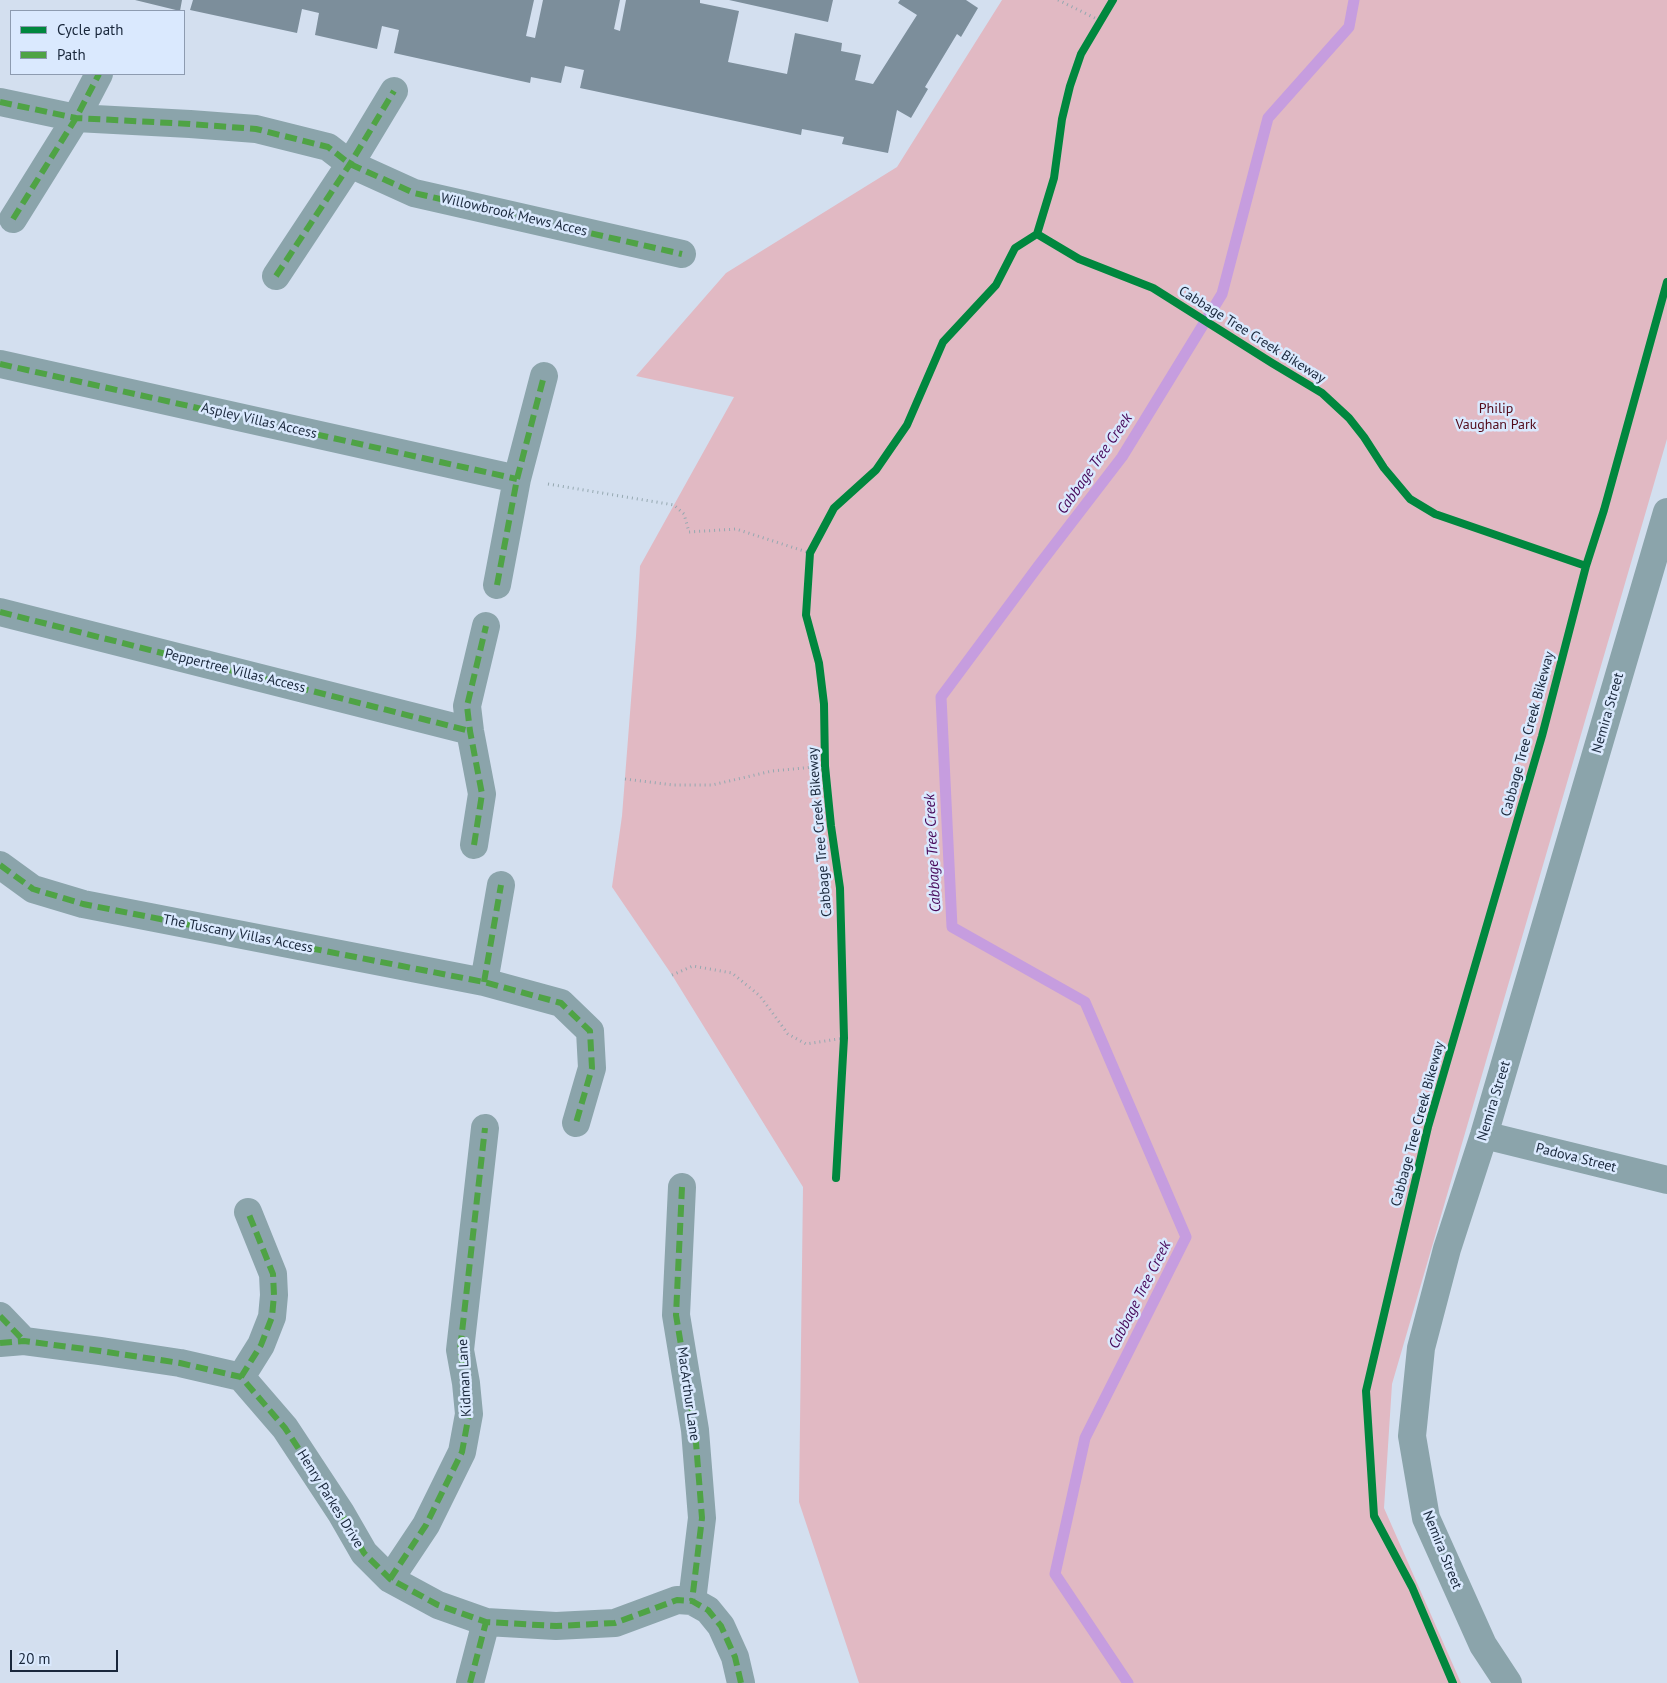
<!DOCTYPE html>
<html>
<head>
<meta charset="utf-8">
<style>
	body { margin:0 }
	#map { position:relative; width:1667px; height:1683px; overflow:hidden; background:#d3dfef; font-family:"PT Sans",sans-serif }
	canvas { display:block }
	.legend { position:absolute; left:10px; top:10px; width:175px; height:65px; box-sizing:border-box; background:#dae9fe; border:1px solid #8d9bb0; margin:0; padding:6px 9px; list-style:none; font-size:15px; color:#19273b }
	.legend li { display:flex; align-items:center; gap:10px; height:25px }
	.legend b { width:25px; border:1px solid #8d9bb0 }
	.scale { position:absolute; left:10px; top:1650px; width:108px; height:22px; box-sizing:border-box; border:2px solid #19273b; border-top:0; padding-left:6px; font-size:15px; line-height:18px; white-space:nowrap; color:#19273b; -webkit-text-stroke:4px #dae9fe; paint-order:stroke }
</style>
</head>
<body>
<div id="map">
<canvas width="1667" height="1683"></canvas>
<ul class="legend">
<li><b style="height:6px;background:#00873e"></b>Cycle path</li>
<li><b style="height:6px;background:#4fa345"></b>Path</li>
</ul>
<div class="scale">20 m</div>
</div>
<script>
const ctx = document.querySelector('canvas').getContext('2d');
ctx.lineJoin = 'round';
function paint(path, color) { ctx.fillStyle = color; ctx.fill(path, 'evenodd'); }
const toPath = rows => new Path2D(rows.map(r => 'M' + r).join(''));
function strokePath(path, color, width, dash) { ctx.strokeStyle = color; ctx.lineWidth = width; ctx.lineCap = dash ? 'butt' : 'round'; ctx.setLineDash(dash || []); ctx.stroke(path); }
function write(font, color, halo, rows, align = 'center') {
  ctx.font = font + ' "PT Sans",sans-serif'; ctx.lineWidth = 5; ctx.setLineDash([]); ctx.textBaseline = 'middle'; ctx.strokeStyle = halo; ctx.fillStyle = color; for (const [text, x, y, turn = 0] of rows) {
    ctx.save(); ctx.translate(x, y); ctx.rotate((+turn || 0) * Math.PI / 180); ctx.textAlign = isNaN(turn) ? turn : align; if (halo) ctx.strokeText(text, 0, 0); ctx.fillText(text, 0, 0); ctx.restore();
  }
}
const green = toPath([
	[1002,0,1667,0,1667,439,1392,1384,1384,1508,1461,1683,859,1683,799,1502,803,1187,672,975,612,887,622,816,636,636,640,566,734,397,636,376,726,273,897,167]
]);
const stream = toPath([
	[1128,1683,1055,1574,1085,1438,1186,1237,1085,1002,952,927,941,697,1039,565,1122,457,1222,294,1268,118,1349,27,1354,0]
]);
const building = toPath([
	[135,0,182,0,180,11],
	[193,0,534,0,526,36,535,38,543,0,620,0,614,29,620,31,626,0,700,0,700,3,739,11,728,62,787,74,795,33,842,43,841,51,861,55,855,80,873,84,917,15,898,3,900,0,966,0,978,8,961,37,957,34,925,87,928,89,911,118,897,110,888,153,842,144,844,137,802,129,801,135,580,88,584,70,565,66,561,83,531,77,530,83,394,53,399,30,382,26,377,49,315,35,319,13,302,9,297,33,190,10],
	[729,0,833,0,828,22]
]);
const path = toPath([
	[1058,0,1101,21],
	[548,484,674,505,684,514,689,532,736,529,810,553],
	[625,779,673,785,712,785,772,771,825,766],
	[672,975,693,966,732,973,760,996,788,1034,806,1044,844,1038]
]);
const minor = toPath([
	[0,102,76,118,190,124,256,129,328,147,350,164,414,193,682,254],
	[13,219,76,118,99,74],
	[276,276,350,164,394,91],
	[0,364,517,479],
	[497,585,517,479,544,376],
	[0,612,470,731],
	[474,845,482,794,470,731,467,706,486,626],
	[0,865,33,889,83,904,484,982,561,1003,590,1031,592,1068,576,1123],
	[484,982,501,885],
	[1484,1135,1667,1180],
	[682,1187,676,1315,695,1430,702,1518,692,1601],
	[0,1316,24,1341],
	[0,1343,24,1341,100,1351,180,1363,241,1377,285,1428,341,1513,364,1553,390,1579,438,1605,486,1622,556,1626,615,1623,677,1600,692,1601,708,1610,721,1626,735,1657,741,1683],
	[241,1377,261,1345,272,1317,274,1295,273,1274,248,1212],
	[390,1579,426,1525,462,1452,469,1414,466,1383,460,1350,485,1128],
	[470,1683,486,1622],
	[1508,1683,1483,1645,1426,1518,1412,1436,1421,1348,1447,1249,1484,1135,1667,512]
]);
const quiet = toPath([
	[0,102,76,118,190,124,256,129,328,147,350,164,414,193,682,254],
	[13,219,76,118,99,74],
	[276,276,350,164,394,91],
	[0,364,517,479],
	[497,585,517,479,544,376],
	[0,612,470,731],
	[474,845,482,794,470,731,467,706,486,626],
	[0,865,33,889,83,904,484,982,561,1003,590,1031,592,1068,576,1123],
	[484,982,501,885],
	[682,1187,676,1315,695,1430,702,1518,692,1601],
	[0,1316,24,1341],
	[0,1343,24,1341,100,1351,180,1363,241,1377,285,1428,341,1513,364,1553,390,1579,438,1605,486,1622,556,1626,615,1623,677,1600,692,1601,708,1610,721,1626,735,1657,741,1683],
	[241,1377,261,1345,272,1317,274,1295,273,1274,248,1212],
	[390,1579,426,1525,462,1452,469,1414,466,1383,460,1350,485,1128],
	[470,1683,486,1622]
]);
const cycleway = toPath([
	[1113,0,1081,54,1070,86,1062,119,1054,178,1037,234,1079,259,1153,288,1272,363,1322,393,1349,418,1364,437,1384,468,1410,499,1435,514,1586,566],
	[836,1178,844,1038,840,888,831,826,825,766,824,704,819,663,806,615,810,553,834,508,876,470,907,425,943,342,996,285,1015,248,1037,234],
	[1453,1683,1412,1587,1374,1516,1366,1391,1428,1127,1542,736,1586,566,1604,510,1667,282]
]);
const streetNames = [
	["Willowbrook Mews Acces",514,215,13],
	["Cabbage Tree Creek Bikeway",1252,335,32],
	["Aspley Villas Access",259,421,13],
	["Peppertree Villas Access",235,671,14],
	["Nemira Street",1608,713,-74],
	["Cabbage Tree Creek Bikeway",1528,734,-75],
	["Cabbage Tree Creek Bikeway",820,832,-95],
	["The Tuscany Villas Access",238,934,11],
	["Nemira Street",1494,1101,-73],
	["Cabbage Tree Creek Bikeway",1418,1124,-75],
	["Padova Street",1576,1158,14],
	["Kidman Lane",465,1378,-93],
	["MacArthur Lane",688,1394,82],
	["Henry Parkes Drive",330,1499,58],
	["Nemira Street",1442,1550,68]
];
const parkNames = [
	["Philip",1496,409],
	["Vaughan Park",1496,425]
];
const waterNames = [
	["Cabbage Tree Creek",1095,464,-55],
	["Cabbage Tree Creek",933,853,-93],
	["Cabbage Tree Creek",1140,1295,-63]
];
paint(green, '#e1b9c3');
strokePath(stream, '#c69ddf', 11);
paint(building, '#7c8e9b');
strokePath(path, '#95a8b0', 3, [1, 4]);
strokePath(minor, '#8ba4ab', 28);
strokePath(quiet, '#4fa345', 6, [12, 6]);
strokePath(cycleway, '#00873e', 8);
write('14px', '#19273b', '#dae9fe', streetNames);
write('14px', '#510918', '#dae9fe', parkNames);
write('italic 15px', '#460759', '#dae9fe', waterNames);
</script>
</body>
</html>
